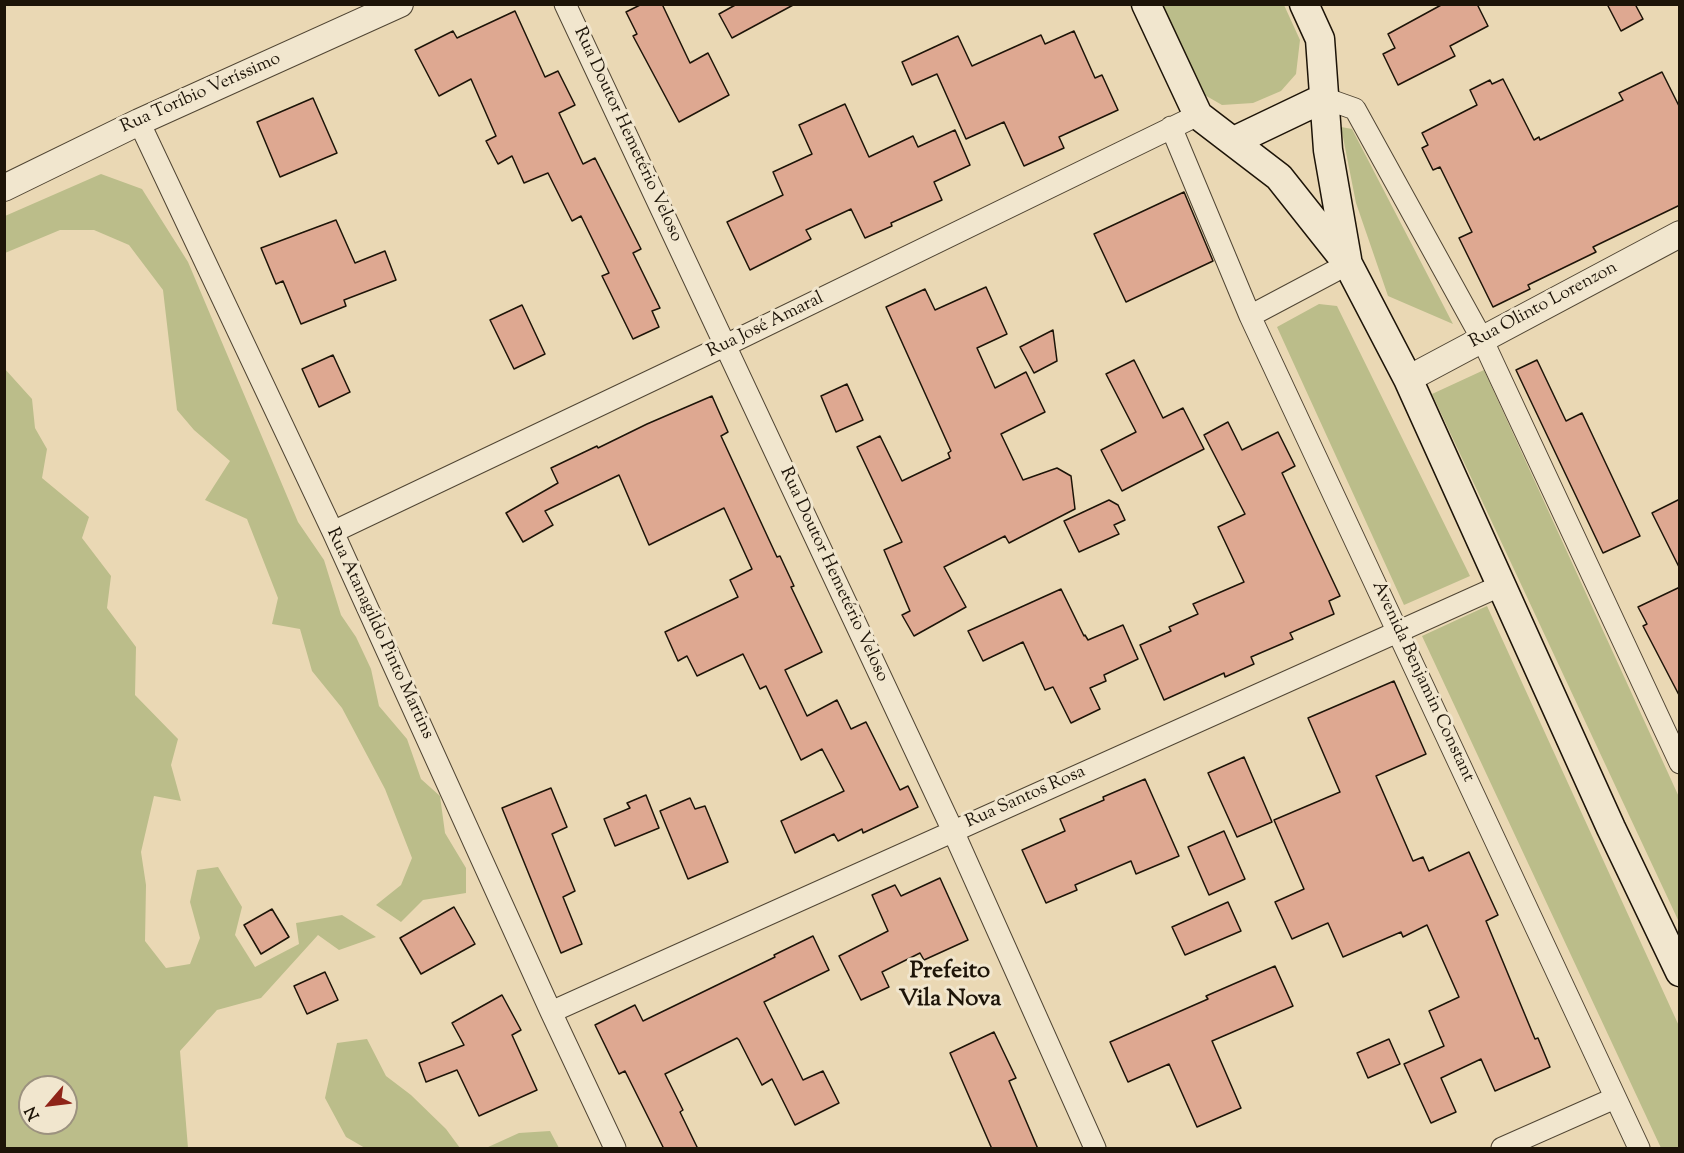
<!DOCTYPE html>
<html>
<head>
<meta charset="utf-8">
<style>
	body { margin:0 }
	#map { position:relative; width:1684px; height:1153px; overflow:hidden; background:#ead8b4; font-family:"Sorts Mill Goudy",serif }
	canvas { display:block }
	.frame { position:absolute; inset:0; border:6px solid #1d1408; pointer-events:none }
	.north { position:absolute; left:18px; top:1075px; width:60px; height:60px; box-sizing:border-box; background:#f1e6ce; border:2px solid #9c927f; border-radius:50%; rotate:242deg; font-size:16px; font-weight:700; line-height:24px; text-align:center; color:#1d1408 }
	.north::after { content:''; display:block; margin:auto; width:21px; height:27px; background:#8f2418; clip-path:polygon(50% 0,100% 100%,50% 72%,0 100%) }
</style>
</head>
<body>
<div id="map">
<canvas width="1684" height="1153"></canvas>
<div class="frame"></div>
<div class="north">N</div>
</div>
<script>
const ctx = document.querySelector('canvas').getContext('2d');
ctx.lineJoin = 'round';
function paint(path, color) { ctx.fillStyle = color; ctx.fill(path, 'evenodd'); }
const toPath = rows => new Path2D(rows.map(r => 'M' + r).join(''));
function strokePath(path, color, width, dash) { ctx.strokeStyle = color; ctx.lineWidth = width; ctx.lineCap = dash ? 'butt' : 'round'; ctx.setLineDash(dash || []); ctx.stroke(path); }
function write(font, color, halo, rows, align = 'center') {
  ctx.font = font + ' "Sorts Mill Goudy",serif'; ctx.lineWidth = 6; ctx.setLineDash([]); ctx.textBaseline = 'middle'; ctx.strokeStyle = halo; ctx.fillStyle = color; for (const [text, x, y, turn = 0] of rows) {
    ctx.save(); ctx.translate(x, y); ctx.rotate((+turn || 0) * Math.PI / 180); ctx.textAlign = isNaN(turn) ? turn : align; if (halo) ctx.strokeText(text, 0, 0); ctx.fillText(text, 0, 0); ctx.restore();
  }
}
const green = toPath([
	[1156,5,1284,5,1300,40,1296,74,1281,91,1253,103,1222,105,1196,90],
	[1341,127,1352,129,1453,324,1388,296,1356,203],
	[101,174,142,189,188,262,298,522,324,560,341,615,356,637,371,669,379,706,407,739,421,779,440,796,445,833,466,868,466,893,423,900,401,922,376,905,401,885,412,858,385,789,342,708,312,671,300,629,272,624,278,598,247,519,205,500,230,461,194,430,177,410,163,290,129,245,94,230,60,230,5,253,5,216],
	[1319,304,1337,306,1470,576,1404,605,1277,327],
	[4,368,32,399,35,428,47,449,42,478,89,517,82,538,111,576,107,608,136,647,135,695,178,739,171,765,181,801,154,796,141,852,146,885,145,941,166,968,190,964,200,938,190,902,197,870,218,867,242,907,235,935,255,967,299,944,296,923,342,915,376,937,339,950,318,935,261,998,217,1010,180,1051,188,1148,5,1148],
	[30,1087,66,1087,66,1123,30,1123],
	[1484,370,1679,797,1679,922,1432,394],
	[1487,606,1679,1026,1679,1148,1661,1148,1422,636],
	[367,1039,386,1076,411,1095,446,1129,460,1148,365,1148,346,1137,325,1098,337,1043],
	[550,1131,559,1148,486,1148,519,1133]
]);
const building = toPath([
	[642,4,662,4,690,63,708,53,729,95,679,122,633,36,637,34,626,12,642,4],
	[737,4,795,4,732,38,719,14,737,4],
	[1443,4,1477,4,1488,26,1450,46,1455,56,1398,85,1383,54,1395,48,1388,34,1443,4],
	[1607,4,1635,4,1643,19,1621,31,1607,4],
	[515,11,545,77,558,71,575,105,559,113,583,164,595,158,641,249,633,253,660,308,652,311,659,327,633,339,602,276,609,273,581,216,572,221,548,173,524,183,512,156,498,164,486,141,496,136,471,79,439,96,415,50,453,31,457,38,515,11],
	[1074,31,1095,78,1102,75,1118,110,1059,137,1064,148,1024,166,1004,122,966,139,937,74,912,85,902,62,958,36,972,66,1041,35,1045,44,1074,31],
	[1662,72,1680,108,1680,205,1593,247,1596,252,1528,285,1530,289,1493,307,1459,238,1472,232,1440,167,1433,170,1422,148,1428,145,1422,133,1477,105,1470,90,1490,80,1492,84,1503,79,1534,140,1539,137,1540,140,1623,100,1619,93,1662,72],
	[313,98,337,153,280,177,257,122,313,98],
	[845,104,869,157,913,136,918,147,955,130,970,165,934,182,942,200,891,223,892,226,865,238,851,209,806,230,811,239,750,270,727,222,783,195,773,172,812,154,799,125,845,104],
	[1184,192,1213,261,1126,302,1094,234,1184,192],
	[336,220,355,263,385,251,396,280,344,300,346,306,301,324,283,281,276,284,261,248,336,220],
	[986,287,1007,334,977,348,995,388,1026,372,1045,412,1001,434,1023,480,1057,468,1071,476,1075,509,1009,543,1005,536,944,567,966,607,914,636,902,615,910,611,884,550,902,542,857,447,880,436,902,481,950,458,948,453,951,451,886,307,925,289,935,310,986,287],
	[522,305,545,354,514,369,490,320,522,305],
	[1053,330,1057,361,1034,373,1020,347,1053,330],
	[333,355,350,392,319,407,302,369,333,355],
	[1134,360,1163,418,1183,408,1204,449,1122,491,1101,450,1136,432,1106,374,1134,360],
	[1537,360,1566,421,1582,413,1640,536,1603,553,1516,370,1537,360],
	[847,384,863,420,836,432,821,396,847,384],
	[712,396,728,432,721,436,777,557,780,556,794,586,791,587,822,652,785,670,807,716,837,700,851,729,866,722,900,790,908,786,918,807,863,833,862,829,838,841,834,834,795,853,781,821,844,791,822,749,801,760,766,686,760,689,743,654,697,676,687,656,678,661,665,632,738,597,730,580,752,569,724,508,649,545,619,475,545,511,553,525,523,542,506,513,558,483,551,468,597,446,598,448,647,424,712,396],
	[1228,422,1242,450,1278,432,1295,466,1282,473,1340,596,1329,601,1334,614,1290,633,1293,639,1251,657,1254,664,1225,677,1224,673,1164,700,1140,645,1171,631,1169,627,1198,614,1193,604,1244,582,1218,527,1245,514,1204,435,1228,422],
	[1680,499,1680,569,1652,513,1680,499],
	[1109,500,1118,505,1125,520,1114,525,1119,534,1079,552,1064,521,1109,500],
	[1680,587,1680,697,1643,626,1647,624,1638,607,1680,587],
	[1061,589,1084,636,1085,635,1088,640,1123,625,1138,659,1104,675,1106,681,1090,688,1100,709,1071,723,1053,687,1045,690,1023,642,983,661,968,631,1061,589],
	[1394,681,1426,754,1376,776,1413,861,1423,857,1429,871,1469,852,1498,915,1486,921,1535,1039,1538,1038,1550,1067,1495,1091,1481,1059,1441,1078,1456,1112,1431,1123,1404,1064,1444,1046,1429,1011,1459,997,1427,925,1403,937,1401,932,1343,957,1328,923,1292,939,1275,902,1304,889,1274,820,1340,792,1308,718,1394,681],
	[1244,757,1272,822,1237,837,1208,773,1244,757],
	[1145,779,1179,856,1136,874,1131,861,1075,885,1077,890,1046,903,1022,850,1065,831,1060,819,1104,800,1103,797,1145,779],
	[551,788,567,827,552,834,575,891,563,897,582,944,561,953,502,808,551,788],
	[646,795,659,828,615,846,604,819,630,808,627,803,646,795],
	[690,798,695,809,705,806,728,862,688,879,660,811,690,798],
	[1224,831,1245,879,1209,895,1188,847,1224,831],
	[940,878,968,940,924,960,920,953,882,972,889,987,861,1000,839,956,888,931,872,895,895,885,901,896,940,878],
	[1228,902,1241,931,1185,955,1172,927,1228,902],
	[454,907,475,944,421,974,400,938,454,907],
	[272,909,289,937,261,954,244,925,272,909],
	[813,936,829,970,764,1002,803,1080,823,1071,839,1103,795,1125,772,1079,762,1085,739,1040,737,1038,665,1074,683,1110,680,1112,698,1149,664,1149,625,1071,619,1074,595,1025,635,1005,643,1021,775,957,774,955,813,936],
	[1275,966,1293,1006,1212,1041,1241,1108,1197,1127,1169,1064,1128,1082,1110,1042,1208,999,1206,996,1275,966],
	[325,972,338,1000,307,1014,294,986,325,972],
	[502,995,521,1030,512,1035,537,1090,479,1116,457,1070,426,1082,419,1063,464,1045,452,1023,502,995],
	[994,1032,1016,1078,1009,1081,1038,1149,992,1149,950,1053,994,1032],
	[1389,1039,1400,1064,1368,1078,1357,1053,1389,1039]
]);
const minor = toPath([
	[565,4,953,831,1095,1148],
	[1324,98,1355,109,1482,339,1680,763],
	[139,122,333,532,551,1012,615,1148],
	[1171,127,1250,316],
	[1348,264,1250,316,1639,1148],
	[333,532,726,345,1198,115],
	[551,1012,1502,585],
	[1502,1148,1615,1098]
]);
const tertiary = toPath([
	[4,188,139,122,400,4],
	[1408,379,1680,234]
]);
const secondary = toPath([
	[1146,4,1198,115,1279,177,1348,264,1408,379,1611,828,1680,972],
	[1304,4,1320,39,1328,150,1347,259],
	[1234,141,1324,98]
]);
const streetNames = [
	["Rua Toríbio Veríssimo",201,94,-24],
	["Rua Doutor Hemetério Veloso",627,135,65],
	["Rua Olinto Lorenzon",1544,306,-28],
	["Rua José Amaral",766,326,-26],
	["Rua Doutor Hemetério Veloso",833,575,65],
	["Rua Atanagildo Pinto Martins",379,634,65],
	["Avenida Benjamin Constant",1422,682,65],
	["Rua Santos Rosa",1026,798,-24]
];
const districtNames = [
	["Prefeito",950,973],
	["Vila Nova",950,1001]
];
paint(green, '#bbbd8a');
paint(building, '#dea891');
strokePath(building, '#1d1408', 1.5);
strokePath(minor, '#504533', 23);
strokePath(tertiary, '#504533', 28);
strokePath(secondary, '#1d1408', 31);
strokePath(minor, '#f1e6ce', 21);
strokePath(tertiary, '#f1e6ce', 26);
strokePath(secondary, '#f1e6ce', 28);
write('18px', '#1d1408', '#f1e6ce', streetNames);
write('bold 24px', '#1d1408', '#f1e6ce', districtNames);
</script>
</body>
</html>
